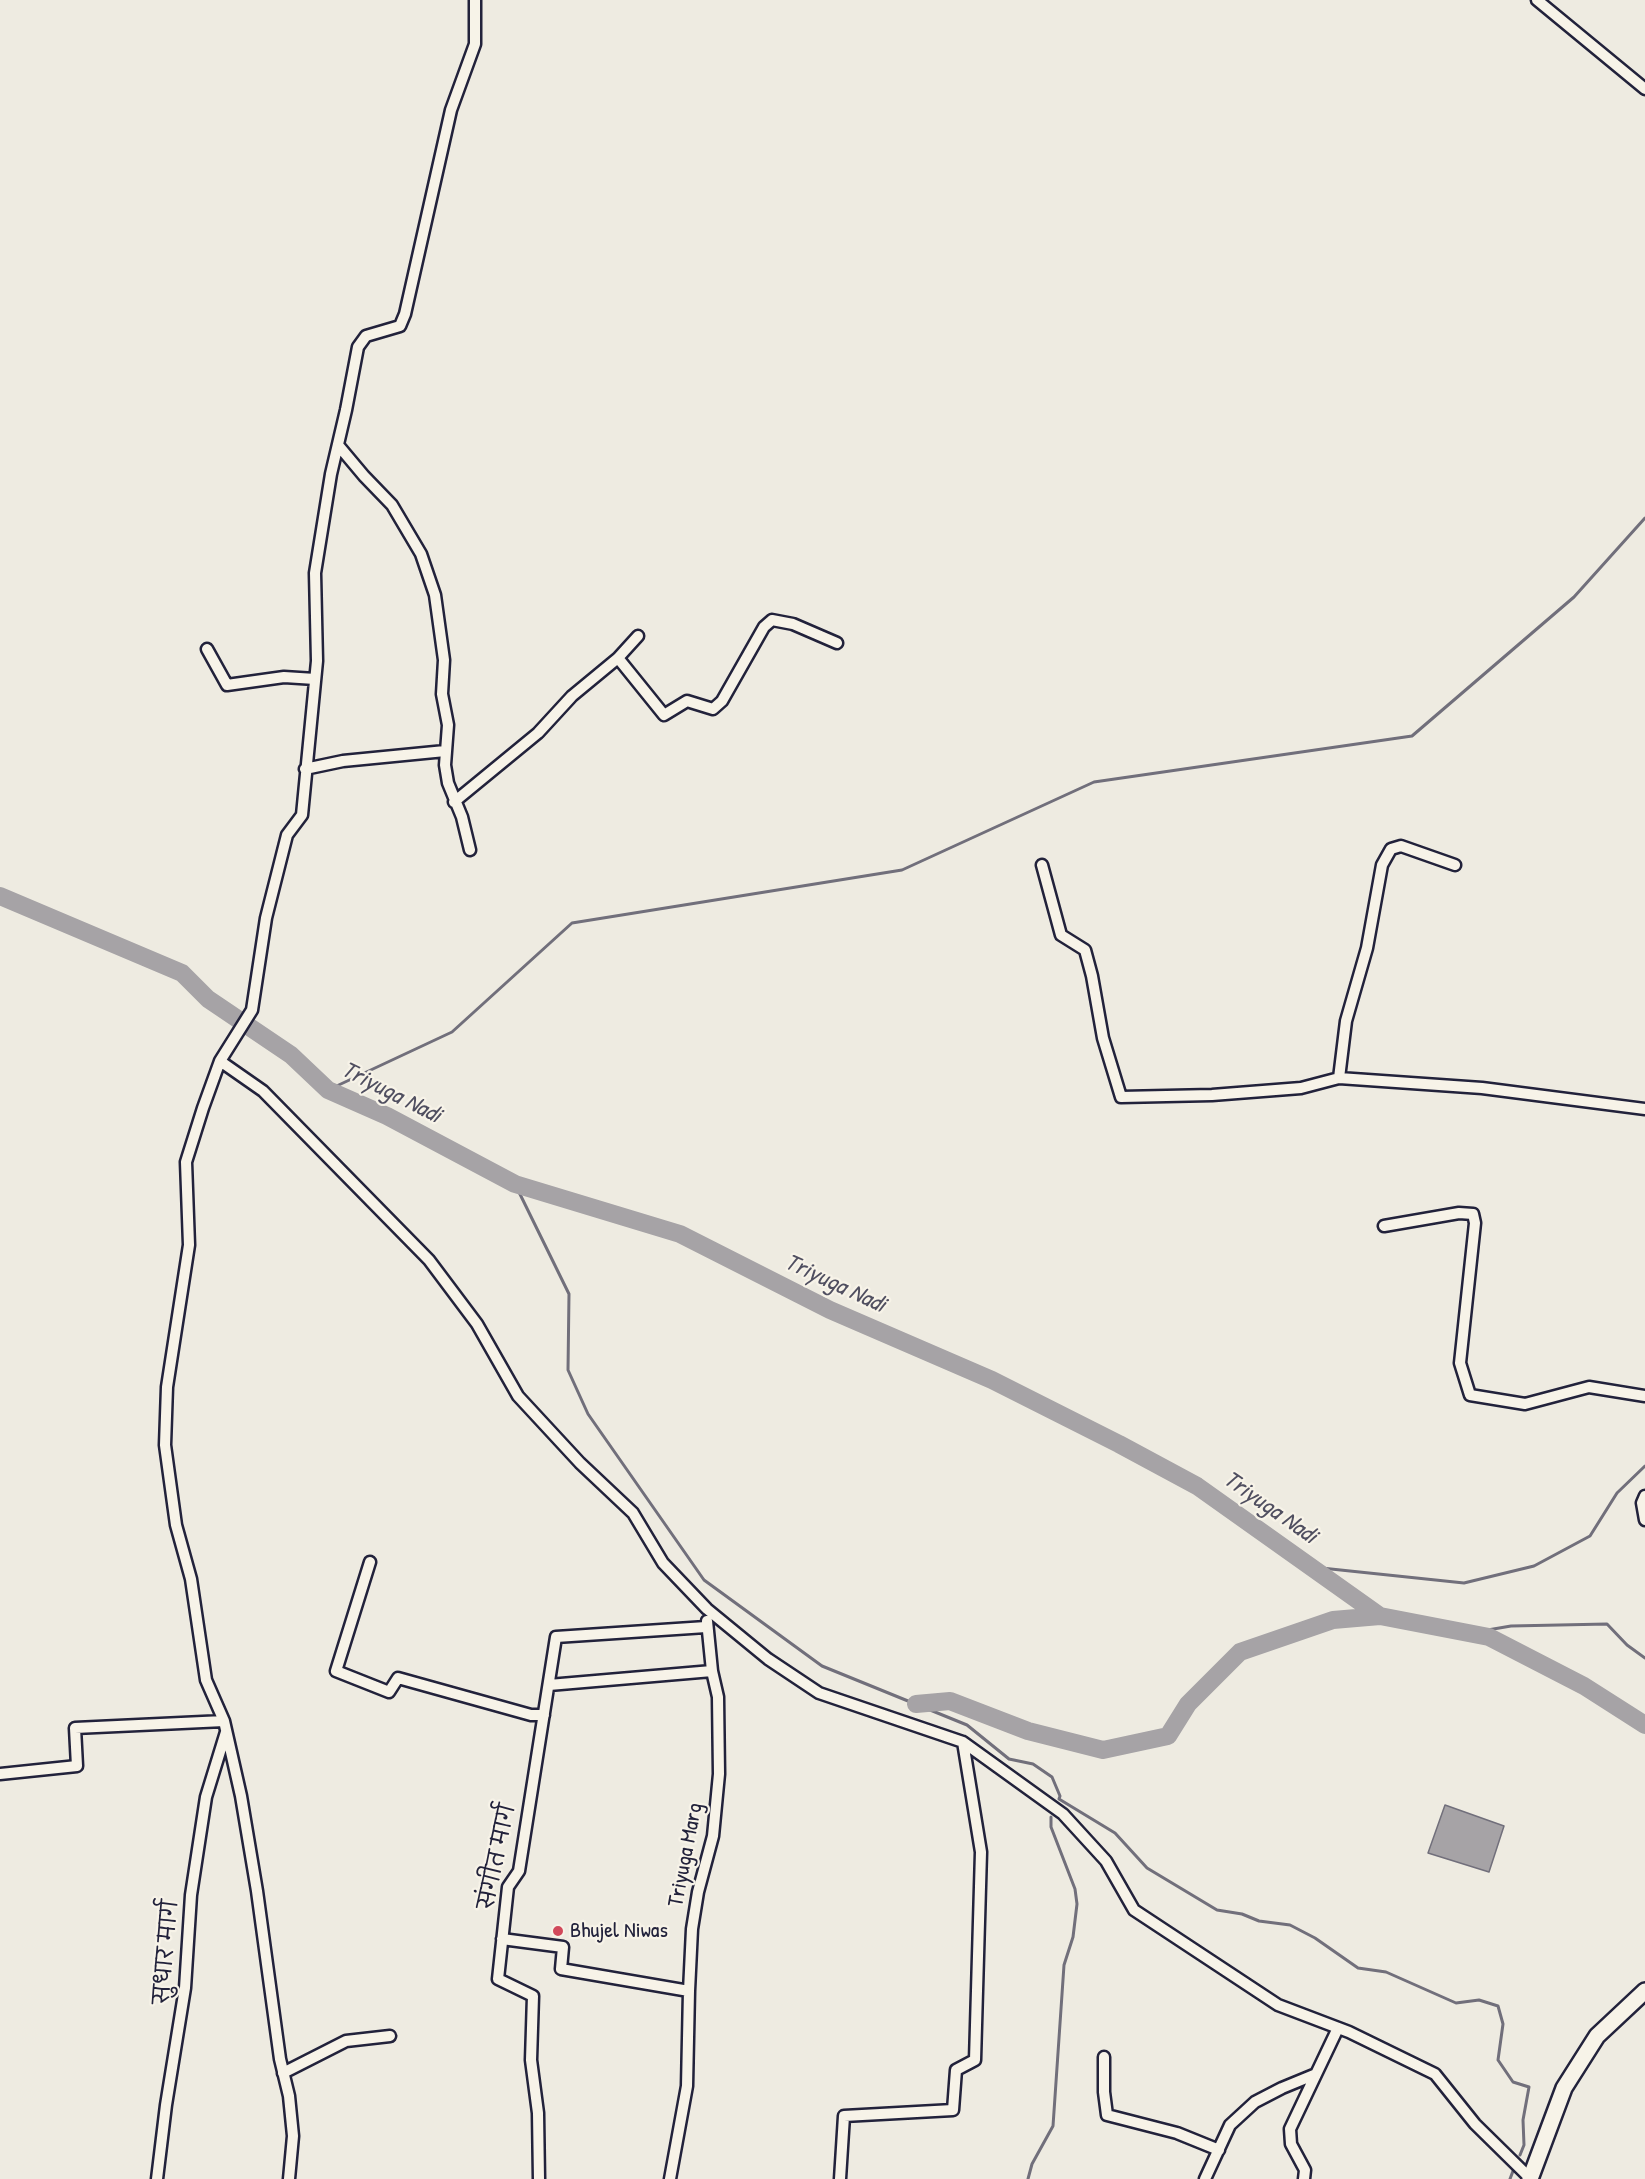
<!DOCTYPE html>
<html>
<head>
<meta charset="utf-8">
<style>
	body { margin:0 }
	canvas { display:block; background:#eeebe1 }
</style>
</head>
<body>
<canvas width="1645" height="2179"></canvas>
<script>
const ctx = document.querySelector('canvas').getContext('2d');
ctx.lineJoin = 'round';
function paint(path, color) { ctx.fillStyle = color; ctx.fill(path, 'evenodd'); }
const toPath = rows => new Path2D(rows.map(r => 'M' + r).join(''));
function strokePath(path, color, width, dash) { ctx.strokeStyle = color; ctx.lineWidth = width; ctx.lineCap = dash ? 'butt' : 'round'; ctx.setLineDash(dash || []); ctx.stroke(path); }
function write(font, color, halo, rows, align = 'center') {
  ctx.font = font + ' "Patrick Hand","Playpen Sans Deva",sans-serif'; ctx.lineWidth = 4.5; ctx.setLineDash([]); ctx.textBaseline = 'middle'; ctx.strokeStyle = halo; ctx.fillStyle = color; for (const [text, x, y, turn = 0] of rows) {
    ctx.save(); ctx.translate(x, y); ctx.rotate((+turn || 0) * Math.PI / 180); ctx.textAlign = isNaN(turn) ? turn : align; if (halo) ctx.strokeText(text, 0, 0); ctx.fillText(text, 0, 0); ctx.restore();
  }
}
const water = toPath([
	[1445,1805,1504,1826,1489,1872,1428,1853,1445,1805]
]);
const stream = toPath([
	[328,1090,452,1032,572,923,902,870,1094,782,1412,736,1574,597,1645,518],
	[515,1184,569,1294,568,1370,588,1414,704,1580,822,1666,967,1725,1009,1759,1033,1764,1052,1777,1060,1796,1059,1799,1115,1833,1147,1868,1217,1910,1242,1914,1259,1921,1290,1925,1315,1938,1358,1968,1386,1972,1456,2003,1479,2000,1498,2006,1503,2024,1498,2060,1513,2082,1529,2087,1523,2120,1524,2145,1520,2155],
	[1312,1567,1464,1583,1534,1566,1590,1536,1617,1493,1645,1466],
	[1470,1633,1511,1626,1607,1624,1627,1645,1645,1658],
	[1028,2179,1032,2164,1053,2126,1064,1965,1073,1937,1077,1904,1075,1889,1051,1827,1051,1817],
	[1510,2179,1513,2171]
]);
const river = toPath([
	[0,896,182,973,208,999,291,1055,328,1090,387,1116,515,1184,680,1234,830,1310,992,1380,1119,1444,1197,1486,1380,1616,1489,1637,1584,1686,1645,1725],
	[916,1704,950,1701,1028,1731,1103,1750,1168,1736,1188,1704,1240,1652,1333,1620,1380,1616]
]);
const minor = toPath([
	[1537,0,1645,89],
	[338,445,364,476,392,505,421,554,435,595,444,660,442,694,448,725,445,765,448,783,462,817,470,850],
	[207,649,227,685,284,677,315,679],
	[618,658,664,715,687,701,713,709,722,701,764,627,772,620,793,624,837,643],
	[305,769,343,761,445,751],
	[454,802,538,733,572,696,618,658,638,636],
	[1042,865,1061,935,1085,950,1092,976,1103,1038,1121,1097,1212,1095,1301,1088,1339,1078,1482,1088,1645,1109],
	[220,1061,263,1091,429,1260,477,1324,518,1396,580,1463,633,1513,663,1563,707,1609,768,1659,819,1693,963,1742,1063,1814,1106,1861,1134,1910,1278,2005,1349,2032,1435,2074,1475,2124,1530,2178],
	[1339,1078,1346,1021,1367,948,1382,865,1391,849,1401,846,1455,865],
	[1384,1226,1459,1213,1473,1214,1475,1223,1460,1363,1470,1395,1525,1404,1589,1387,1645,1396],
	[1645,1496,1642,1503,1645,1520],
	[370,1562,336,1671,389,1692,398,1678,531,1715,544,1715],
	[549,1685,712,1671],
	[0,1774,77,1766,75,1728,224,1721],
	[502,1939,563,1947,561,1969,689,1991],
	[1104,2057,1104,2092,1107,2115,1177,2133,1219,2150],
	[283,2073,346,2041,390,2036],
	[157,2179,166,2105,185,1988,191,1895,206,1797,226,1732],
	[289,2179,293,2136,289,2096,280,2059,257,1891,241,1796,224,1721,206,1680,191,1579,176,1525,165,1445,167,1387,189,1245,186,1162,203,1108,220,1061,252,1010,266,918,287,835,302,815,317,661,315,573,331,474,346,410,358,347,366,336,400,326,405,314,451,110,475,44,475,0],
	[539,2179,538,2113,531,2060,533,1996,498,1979,508,1887,519,1871,556,1637,706,1627],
	[670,2179,687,2086,689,1991,692,1929,698,1892,713,1836,719,1774,718,1697,712,1671,707,1621],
	[840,2179,844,2116,953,2110,956,2070,975,2060,981,1852,963,1742],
	[1205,2179,1230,2125,1255,2102,1282,2088,1316,2074],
	[1304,2179,1305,2170,1291,2144,1290,2129,1338,2028]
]);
const secondary = toPath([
	[1530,2179,1564,2088,1597,2036,1645,1991]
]);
const markers = [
	[558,1931,6,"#d1495b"]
];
const streetNames = [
	["Triyuga Marg",686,1855,-79],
	["संगीत मार्ग",498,1857,-78],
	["सुधार मार्ग",167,1952,-85]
];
const poiNames = [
	["Bhujel Niwas",570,1931]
];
const waterNames = [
	["Triyuga Nadi",391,1093,27],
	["Triyuga Nadi",835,1284,25],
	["Triyuga Nadi",1270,1508,35]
];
paint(water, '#a6a3a6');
strokePath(water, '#716f7b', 1.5);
strokePath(stream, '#716f7b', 3);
strokePath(river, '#a6a3a6', 18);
strokePath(minor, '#22223b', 15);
strokePath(secondary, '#22223b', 20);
strokePath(minor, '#f7f3e8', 10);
strokePath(secondary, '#f7f3e8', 15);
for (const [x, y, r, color] of markers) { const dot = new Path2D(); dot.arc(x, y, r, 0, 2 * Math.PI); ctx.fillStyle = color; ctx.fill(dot); strokePath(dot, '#f7f3e8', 2); }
write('22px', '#22223b', '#f7f3e8', streetNames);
write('22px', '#22223b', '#f7f3e8', poiNames, 'left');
write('italic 24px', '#504f60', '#f7f3e8', waterNames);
</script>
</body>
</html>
